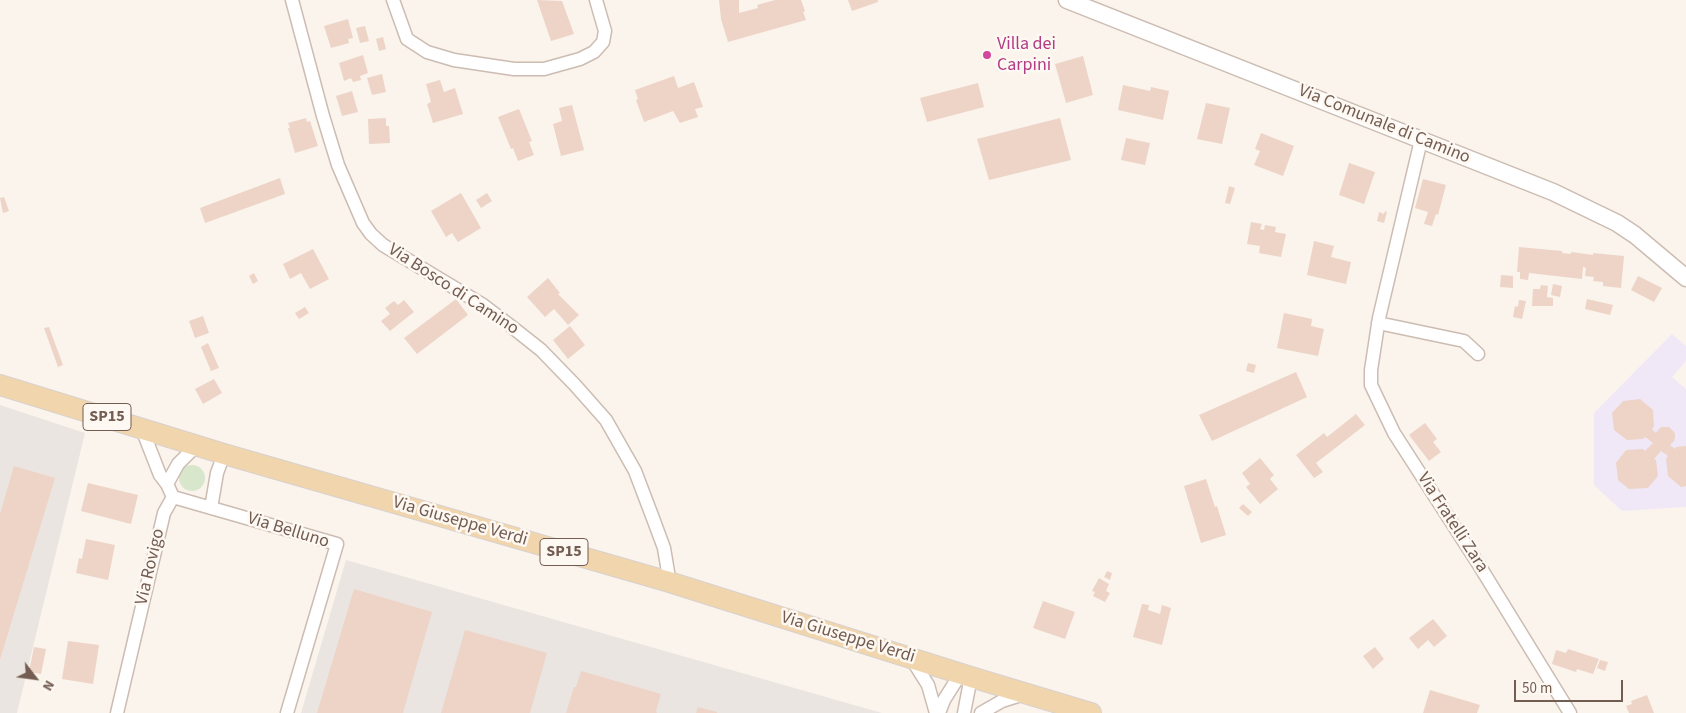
<!DOCTYPE html>
<html>
<head>
<meta charset="utf-8">
<style>
	body { margin:0 }
	#map { position:relative; width:1686px; height:713px; overflow:hidden; background:#faf4ec; font-family:"Source Sans 3",sans-serif }
	canvas { display:block }
	.north { position:absolute; left:10px; top:653px; width:50px; height:50px; -webkit-text-stroke:4px #fdf8f2; paint-order:stroke; rotate:120deg; font-size:14px; font-weight:700; line-height:20px; text-align:center; color:#735c51 }
	.north::after { content:''; display:block; margin:auto; width:18px; height:22px; background:#735c51; clip-path:polygon(50% 0,100% 100%,50% 72%,0 100%) }
	.scale { position:absolute; left:1514px; top:680px; width:109px; height:22px; box-sizing:border-box; border:2px solid #735c51; border-top:0; padding-left:6px; font-size:15px; line-height:18px; white-space:nowrap; color:#735c51; -webkit-text-stroke:4px #fdf8f2; paint-order:stroke }
</style>
</head>
<body>
<div id="map">
<canvas width="1686" height="713"></canvas>
<div class="north">N</div>
<div class="scale">50 m</div>
</div>
<script>
const ctx = document.querySelector('canvas').getContext('2d');
ctx.lineJoin = 'round';
function paint(path, color) { ctx.fillStyle = color; ctx.fill(path, 'evenodd'); }
const toPath = rows => new Path2D(rows.map(r => 'M' + r).join(''));
function strokePath(path, color, width, dash) { ctx.strokeStyle = color; ctx.lineWidth = width; ctx.lineCap = dash ? 'butt' : 'round'; ctx.setLineDash(dash || []); ctx.stroke(path); }
function write(font, color, halo, rows, align = 'center') {
  ctx.font = font + ' "Source Sans 3",sans-serif'; ctx.lineWidth = 5; ctx.setLineDash([]); ctx.textBaseline = 'middle'; ctx.strokeStyle = halo; ctx.fillStyle = color; for (const [text, x, y, turn = 0] of rows) {
    ctx.save(); ctx.translate(x, y); ctx.rotate((+turn || 0) * Math.PI / 180); ctx.textAlign = isNaN(turn) ? turn : align; if (halo) ctx.strokeText(text, 0, 0); ctx.fillText(text, 0, 0); ctx.restore();
  }
}
const industrial = toPath([
	[0,405,85,433,17,713,0,713],
	[346,560,882,713,301,713]
]);
const education = toPath([
	[1672,334,1686,346,1686,361,1672,377,1686,389,1686,507,1622,511,1594,485,1594,413]
]);
const green = toPath([
	'179 478a13 13 0 1 1 26 0a13 13 0 1 1-26 0Z'
]);
const building = toPath([
	[537,0,562,1,574,34,551,41],
	[719,0,739,0,739,13,758,8,757,5,775,0,801,0,805,11,803,12,806,20,728,42,721,19],
	[848,0,878,0,878,2,852,11],
	[348,19,353,38,348,39,349,43,331,48,324,26],
	[365,26,369,41,360,43,356,28],
	[383,37,386,49,379,51,376,39],
	[363,55,368,73,360,76,361,80,353,82,351,78,344,81,339,63],
	[1083,56,1093,95,1066,103,1055,64],
	[382,74,386,92,372,95,367,78],
	[674,76,678,88,694,82,703,107,695,109,698,117,680,123,673,111,644,122,636,100,638,99,635,90],
	[440,80,444,92,455,88,463,114,433,123,427,104,431,102,426,84],
	[978,83,984,107,927,122,920,98],
	[1123,85,1150,91,1151,87,1169,91,1163,120,1118,110],
	[352,91,358,112,342,116,336,96],
	[1206,103,1230,108,1222,144,1197,139],
	[572,105,584,150,561,156,553,124,562,121,559,108],
	[519,109,532,141,529,142,534,155,518,161,513,148,511,149,498,117],
	[306,118,307,122,310,121,318,146,295,153,288,128,290,128,288,123],
	[386,118,386,126,389,126,390,143,369,144,368,119],
	[1060,118,1071,160,989,180,977,139],
	[1261,133,1294,146,1283,176,1254,165,1260,151,1255,149],
	[1126,138,1150,143,1145,165,1121,160],
	[1349,163,1375,172,1364,204,1339,195],
	[280,178,285,194,205,223,200,208],
	[1423,179,1446,185,1438,215,1436,214,1432,226,1424,224,1428,212,1415,208],
	[1229,186,1235,188,1230,204,1225,203],
	[461,193,481,228,458,242,452,233,446,237,431,211],
	[487,193,492,201,481,208,476,200],
	[4,197,9,211,3,213,0,198],
	[1385,211,1387,212,1384,223,1377,221,1379,212,1384,214],
	[1251,222,1262,224,1260,229,1264,230,1265,225,1276,227,1275,232,1286,234,1281,257,1259,253,1260,246,1247,244],
	[1314,241,1334,246,1331,257,1351,262,1346,284,1307,275],
	[1519,247,1562,251,1562,253,1571,254,1571,252,1593,255,1593,253,1624,256,1621,288,1603,286,1603,282,1593,281,1594,277,1585,276,1586,268,1583,267,1582,279,1529,273,1528,280,1520,279,1520,272,1517,272],
	[313,249,329,279,310,289,301,273,290,279,283,264],
	[254,273,258,281,253,284,249,276],
	[1501,275,1513,276,1513,288,1500,287],
	[1638,276,1662,288,1654,302,1631,290],
	[548,278,560,293,558,294,579,315,568,325,554,309,545,317,527,297],
	[1553,284,1562,286,1560,297,1551,295],
	[1541,285,1548,286,1547,297,1553,298,1553,306,1532,306,1533,289,1540,289],
	[456,299,468,315,417,354,404,338],
	[1587,299,1613,305,1610,315,1585,309],
	[404,300,414,312,390,331,381,321,390,314,385,308,394,301,398,305],
	[1519,300,1526,301,1522,319,1513,317,1515,306,1518,307],
	[305,307,309,313,299,319,295,313],
	[1284,313,1312,319,1311,326,1324,329,1318,356,1277,348],
	[203,316,209,333,195,338,189,321],
	[570,326,585,345,568,359,553,340],
	[49,327,63,365,58,367,44,328],
	[208,343,219,368,211,371,201,347],
	[1248,363,1256,365,1254,373,1246,371],
	[1296,372,1307,397,1212,441,1199,415],
	[214,379,222,393,203,404,195,389],
	[1640,399,1653,410,1654,426,1652,429,1656,433,1661,427,1669,427,1675,433,1675,437,1674,441,1670,445,1675,449,1676,447,1686,446,1686,486,1681,487,1668,476,1666,459,1668,456,1661,451,1654,459,1656,460,1658,476,1648,488,1629,489,1618,480,1616,463,1626,450,1643,449,1645,451,1653,443,1645,437,1643,439,1627,440,1614,430,1612,413,1623,401],
	[1356,414,1365,425,1316,463,1323,472,1314,478,1296,455,1324,433,1327,437],
	[1425,423,1437,439,1433,442,1441,452,1429,461,1409,435],
	[1260,458,1274,475,1270,479,1278,489,1260,504,1246,487,1250,484,1242,473],
	[14,466,55,478,0,660,0,514],
	[1206,479,1215,507,1217,506,1226,535,1201,543,1184,486],
	[88,483,138,495,131,524,81,511],
	[1243,504,1252,512,1248,516,1239,508],
	[86,539,115,545,108,580,76,573,79,558,82,559],
	[1107,571,1112,573,1110,580,1104,577],
	[1099,578,1109,584,1106,591,1110,593,1105,602,1093,596,1095,592,1092,591],
	[354,589,432,612,403,713,317,713],
	[1043,601,1075,612,1065,639,1033,628],
	[1142,604,1149,605,1148,610,1160,614,1162,605,1171,608,1162,645,1133,637],
	[1433,619,1447,636,1434,647,1428,640,1418,649,1409,638],
	[465,630,547,653,530,713,441,713],
	[68,641,99,645,93,684,62,679],
	[34,647,46,649,41,674,29,672],
	[1375,647,1384,659,1373,669,1363,656],
	[1568,649,1599,659,1593,674,1577,669,1576,672,1552,664,1556,650,1566,653],
	[1600,660,1608,662,1605,671,1597,668],
	[581,671,661,694,656,711,657,713,566,713,574,687,576,687],
	[1430,690,1480,705,1477,713,1423,713],
	[1647,695,1654,713,1629,713,1626,706,1632,704,1631,701],
	[698,707,717,712,717,713,696,713]
]);
const minor = toPath([
	[292,0,323,116,338,165,363,223,371,234,383,245,483,305,512,327,541,350,575,385,606,420,635,471,654,521,664,548,668,572,666,581],
	[393,0,407,39,427,52,454,60,514,69,544,69,580,59,594,52,603,42,605,31,596,0],
	[1421,140,1379,318,1371,370,1371,385,1394,433,1479,565,1570,713],
	[1378,323,1464,341,1478,354],
	[142,429,160,475,167,484,173,497],
	[167,484,178,464,197,445],
	[173,497,337,544,287,713],
	[211,508,217,473,224,454],
	[911,658,928,685,936,713],
	[117,713,164,513,173,497],
	[939,713,944,700,961,673],
	[964,713,971,677],
	[981,713,1002,701,1024,694]
]);
const tertiary = toPath([
	[1067,0,1553,192,1617,223,1635,235,1686,278]
]);
const primary = toPath([
	[0,385,224,454,666,581,971,677,1091,713]
]);
const markers = [
	[987,55,5,"#d1479c"]
];
const shields = [
	[107,417,48],
	[564,552,48]
];
const shieldNames = [
	["SP15",107,417],
	["SP15",564,552]
];
const hotelNames = [
	["Villa dei",997,45],
	["Carpini",997,66]
];
const streetNames = [
	["Via Comunale di Camino",1384,125,22],
	["Via Bosco di Camino",453,290,33],
	["Via Giuseppe Verdi",460,522,16],
	["Via Fratelli Zara",1452,523,57],
	["Via Belluno",288,531,17],
	["Via Rovigo",151,567,-77],
	["Via Giuseppe Verdi",848,638,17]
];
paint(industrial, '#ebe5e1');
paint(education, '#f1e8f7');
paint(green, '#d8e7cb');
paint(building, '#edd4c7');
strokePath(minor, '#ccbcb2', 15);
strokePath(tertiary, '#ccbcb2', 19);
strokePath(primary, '#d8d1ce', 22);
strokePath(minor, '#fff', 12);
strokePath(tertiary, '#fff', 16);
strokePath(primary, '#f0d5ad', 20);
for (const [x, y, r, color] of markers) { const dot = new Path2D(); dot.arc(x, y, r, 0, 2 * Math.PI); ctx.fillStyle = color; ctx.fill(dot); strokePath(dot, '#fdf8f2', 2); }
for (const [x, y, w] of shields) { const box = new Path2D(); box.roundRect(x - w / 2, y - 13.5, w, 27, 4); ctx.fillStyle = '#fdf8f2'; ctx.fill(box); strokePath(box, '#735c51', 1); }
write('bold 16px', '#735c51', null, shieldNames);
write('18px', '#b23c85', '#fdf8f2', hotelNames, 'left');
write('18px', '#735c51', '#fdf8f2', streetNames);
</script>
</body>
</html>
